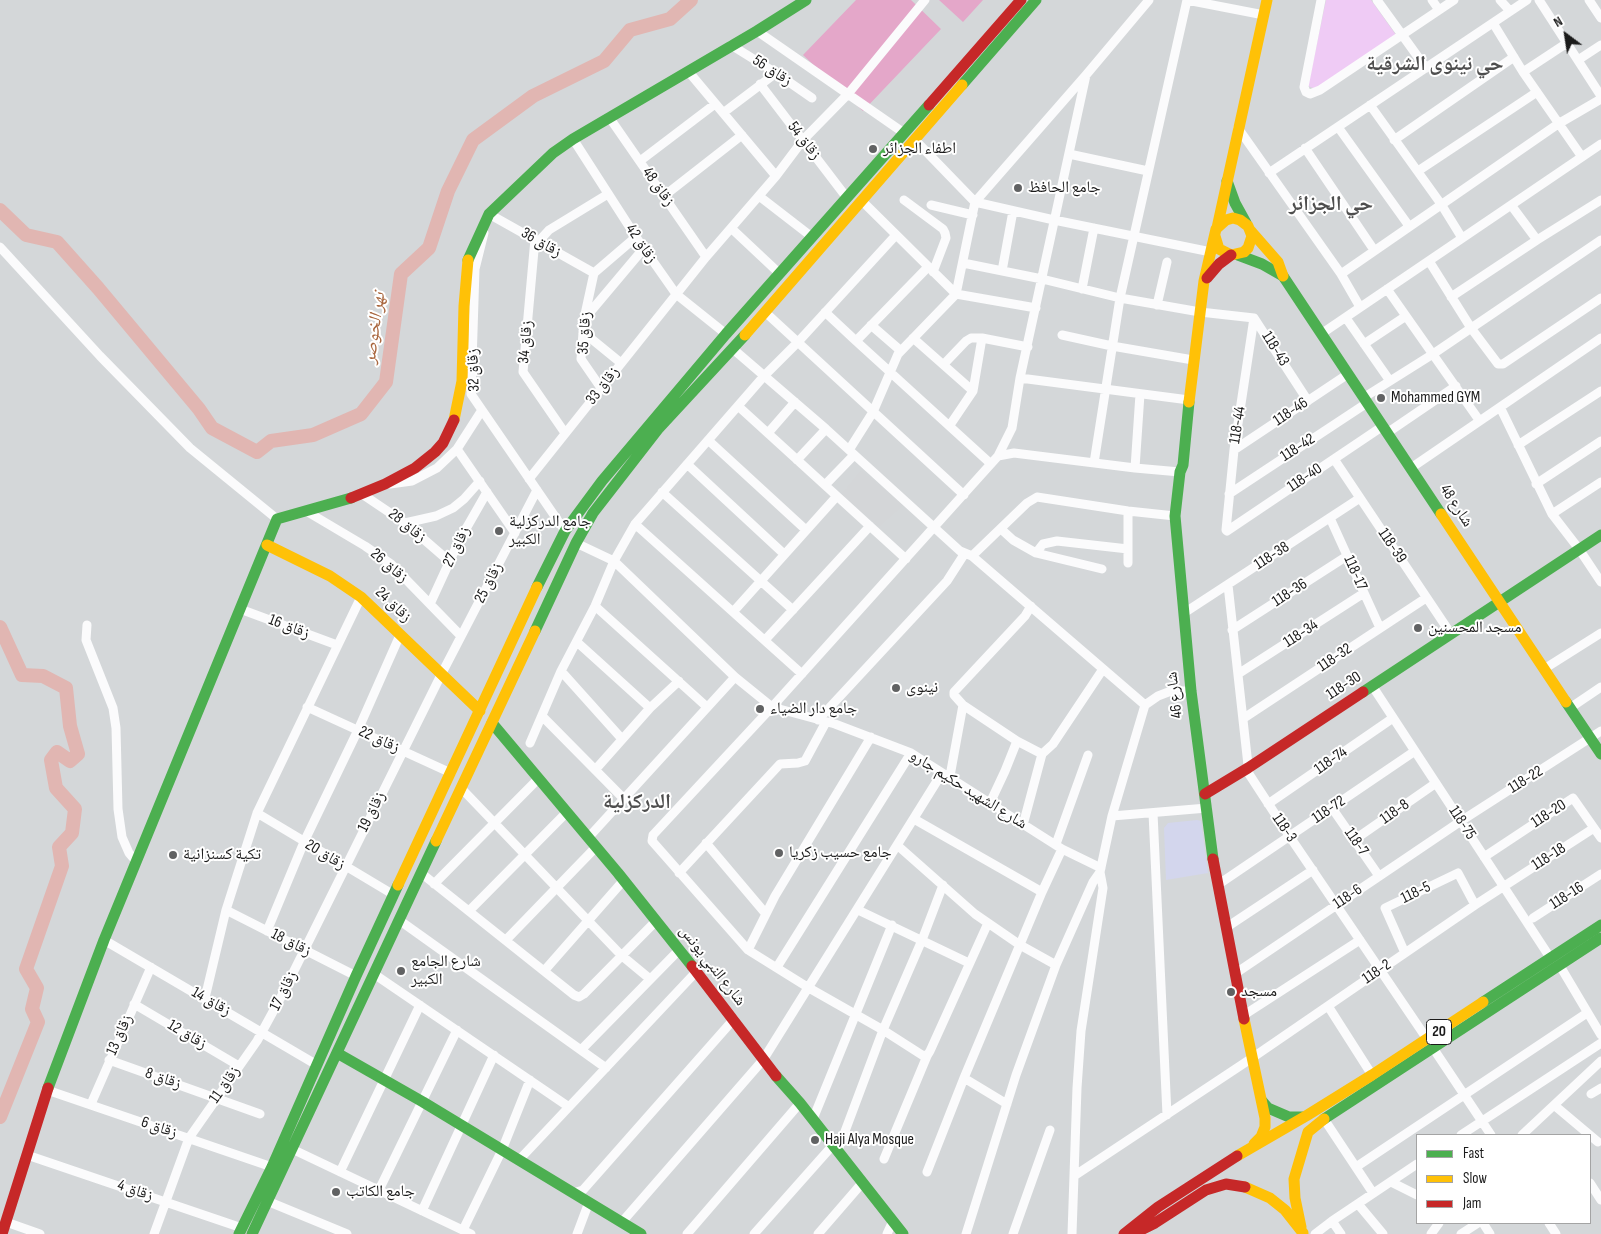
<!DOCTYPE html>
<html>
<head>
<meta charset="utf-8">
<style>
	body { margin:0 }
	#map { position:relative; width:1601px; height:1234px; overflow:hidden; background:#e2e6ea; font-family:"Sofia Sans Condensed",sans-serif }
	canvas { display:block }
	.legend { position:absolute; left:1416px; top:1134px; width:175px; height:90px; box-sizing:border-box; background:#fff; border:1px solid #a4a4a4; margin:0; padding:6px 9px; list-style:none; font-size:15px; color:#1b1b1b }
	.legend li { display:flex; align-items:center; gap:10px; height:25px }
	.legend b { width:25px; border:1px solid #a4a4a4 }
	.north { position:absolute; left:1541px; top:10px; width:50px; height:50px; -webkit-text-stroke:4px #fff; paint-order:stroke; rotate:329deg; font-size:14px; font-weight:700; line-height:20px; text-align:center; color:#1b1b1b }
	.north::after { content:''; display:block; margin:auto; width:18px; height:22px; background:#1b1b1b; clip-path:polygon(50% 0,100% 100%,50% 72%,0 100%) }
</style>
</head>
<body>
<div id="map">
<canvas width="1601" height="1234"></canvas>
<ul class="legend">
<li><b style="height:6px;background:#4caf50"></b>Fast</li>
<li><b style="height:6px;background:#ffc107"></b>Slow</li>
<li><b style="height:6px;background:#c62828"></b>Jam</li>
</ul>
<div class="north">N</div>
</div>
<script>
const ctx = document.querySelector('canvas').getContext('2d');
ctx.lineJoin = 'round';
function paint(path, color) { ctx.fillStyle = color; ctx.fill(path, 'evenodd'); }
const toPath = rows => new Path2D(rows.map(r => 'M' + r).join(''));
function strokePath(path, color, width, dash) { ctx.strokeStyle = color; ctx.lineWidth = width; ctx.lineCap = dash ? 'butt' : 'round'; ctx.setLineDash(dash || []); ctx.stroke(path); }
function write(font, color, halo, rows, align = 'center') {
  ctx.font = font + ' "Sofia Sans Condensed","Noto Naskh Arabic",sans-serif'; ctx.lineWidth = 4; ctx.setLineDash([]); ctx.textBaseline = 'middle'; ctx.strokeStyle = halo; ctx.fillStyle = color; for (const [text, x, y, turn = 0] of rows) {
    ctx.save(); ctx.translate(x, y); ctx.rotate((+turn || 0) * Math.PI / 180); ctx.textAlign = isNaN(turn) ? turn : align; if (halo) ctx.strokeText(text, 0, 0); ctx.fillText(text, 0, 0); ctx.restore();
  }
}
const residential = toPath([
	[0,0,1601,0,1601,1234,0,1234],
	[1417,1135,1590,1135,1590,1223,1417,1223]
]);
const religious = toPath([
	[861,471,903,505,879,526,842,494]
]);
const farmland = toPath([
	[1197,820,1201,821,1208,873,1166,880,1164,828,1168,823]
]);
const park = toPath([
	[1326,0,1371,0,1396,35,1319,88,1313,88,1308,86]
]);
const pitch = toPath([
	[856,0,911,0,941,29,863,111,803,55],
	[939,0,983,0,963,22]
]);
const river = toPath([
	[0,210,26,235,57,242,98,288,199,409,212,428,257,452,271,441,313,435,361,414,386,382,401,274,429,248,448,191,473,140,533,96,604,61,630,30,670,19,691,0],
	[0,627,22,675,43,676,66,688,70,726,78,754,70,761,57,752,51,760,56,788,75,809,72,833,59,847,62,866,26,969,37,988,32,1009,38,1022,0,1117]
]);
const street = toPath([
	[1187,0,1264,15],
	[1321,0,1304,87,1306,92,1310,94,1320,90,1454,0],
	[1377,0,1426,68],
	[1432,0,1439,10],
	[1500,0,1510,11],
	[1539,0,1601,96],
	[1589,0,1601,18],
	[1493,23,1523,72,1582,157],
	[757,31,904,133],
	[731,45,776,73,812,98],
	[1578,60,1601,45],
	[688,71,776,176],
	[1523,72,1567,43],
	[760,84,847,198],
	[1370,105,1441,204,1462,238],
	[723,113,776,73],
	[609,117,706,257],
	[1338,127,1409,226],
	[1238,128,1341,274,1360,307],
	[573,139,636,237,676,294,726,334],
	[915,140,975,202,1054,220,1211,252],
	[1394,140,1514,57],
	[1305,148,1374,250],
	[1069,154,1148,171],
	[640,161,715,104],
	[1418,171,1537,92],
	[1269,173,1527,0],
	[664,196,742,135],
	[759,196,812,237],
	[904,200,943,229,945,233,946,238,933,272],
	[862,201,956,294,1036,308],
	[931,205,973,215],
	[488,218,489,214,594,273],
	[731,228,780,274],
	[484,233,475,269,471,394,565,531],
	[535,239,523,372,565,433],
	[1537,240,1601,200],
	[539,241,549,230,608,194],
	[0,247,100,356,190,448,277,519],
	[1429,261,1471,328,1498,364,1503,364,1601,298],
	[963,263,1042,279,1120,298,1200,312,1254,318,1308,401],
	[1002,271,1013,211],
	[594,273,584,319,581,359,601,388],
	[594,273,636,237],
	[1341,274,1558,124,1601,99],
	[1082,289,1094,228],
	[1387,289,1479,420],
	[1451,297,1537,240,1511,205],
	[1157,305,1167,262],
	[765,312,964,495],
	[825,312,856,341,928,267],
	[586,317,644,248],
	[1254,318,1234,450,1226,530,1227,531,1383,426],
	[1346,318,1390,381],
	[871,325,901,351],
	[583,332,621,363],
	[1321,334,1601,144],
	[1062,335,1112,346,1193,360],
	[913,338,973,391],
	[856,341,991,464],
	[1364,344,1406,316],
	[733,349,826,429,960,551,972,556,1145,705],
	[944,364,966,341,971,338,982,338,1028,347],
	[1020,378,1189,400],
	[1363,398,1433,354,1601,240],
	[738,406,906,559],
	[1500,407,1552,514,1579,549,1601,582],
	[950,425,973,391,982,338],
	[768,433,795,402],
	[1387,433,1456,386],
	[708,440,806,530],
	[1518,445,1601,391],
	[457,449,515,533],
	[849,450,873,412,898,354,956,294,975,202,1086,75,1149,0],
	[1234,450,1348,374],
	[998,456,1014,453,1135,468,1180,472],
	[1334,459,1451,634],
	[797,460,826,429],
	[1094,463,1120,298,1187,0],
	[687,464,784,554],
	[1135,468,1140,394],
	[1411,468,1601,338],
	[529,479,706,257,776,176,803,140,848,94,925,0],
	[390,484,412,481,437,468,457,449,482,410],
	[1536,484,1601,441],
	[825,485,854,455],
	[662,492,793,610],
	[362,494,405,523,450,562],
	[1229,494,1367,403],
	[306,511,365,546,391,564,461,636],
	[1552,514,1601,482],
	[1330,518,1380,628],
	[405,523,436,516,453,508,464,499,480,481],
	[635,524,802,674],
	[1001,529,1013,540,1036,553,1102,569],
	[576,543,614,561,735,677,772,707,835,724,911,753,1062,849,1101,868],
	[1036,553,1043,544,1057,541,1128,549],
	[972,556,1027,503,1037,497,1128,511,1175,516],
	[1128,563,1128,511],
	[1228,585,1249,774,1290,837,1427,1039],
	[430,604,459,541,487,492],
	[595,606,707,707],
	[1031,606,1025,616,954,692,954,695,963,705,1017,741,1042,754],
	[240,609,337,645],
	[733,612,837,496],
	[1184,613,1360,498],
	[87,625,86,640,113,708,116,728,118,809,122,837,129,853,136,861],
	[1232,630,1347,556],
	[765,640,870,526],
	[577,642,650,708],
	[1544,669,1601,633],
	[561,671,622,739],
	[1238,674,1364,593],
	[1373,687,1551,959],
	[307,707,451,773],
	[1570,708,1601,687],
	[542,716,624,799],
	[1244,718,1426,598],
	[818,720,947,581,965,553],
	[530,743,561,671,595,606,614,561,635,524,764,376,798,342,896,235],
	[595,770,650,708,679,681],
	[950,776,963,705],
	[461,788,621,955,650,979],
	[990,803,1005,771,1017,741],
	[1268,804,1393,718],
	[1332,808,1379,876],
	[257,813,394,895],
	[1153,813,1167,1115],
	[1112,816,1207,808],
	[914,819,1042,892],
	[1023,825,1042,754,1053,744,1103,669],
	[588,838,735,677],
	[1354,840,1436,783],
	[706,843,766,914],
	[1056,844,1088,755],
	[897,845,975,914,1020,945,1056,965],
	[1484,857,1573,798,1601,838],
	[421,873,574,995,579,997,584,994,656,921],
	[679,873,780,764,798,763,805,761,826,722],
	[434,884,538,779],
	[1219,884,1415,751],
	[226,910,356,976],
	[858,910,969,963],
	[469,911,567,812],
	[1533,918,1601,874],
	[399,920,606,1068],
	[988,923,930,1051,927,1056,922,1055,883,1030,809,988,748,950,652,841,653,835,772,707,998,456,1012,428,1020,378,1086,75],
	[1227,927,1313,870],
	[267,931,304,842,358,730,400,635],
	[104,940,317,1065],
	[506,940,596,847],
	[748,950,775,896,871,737],
	[1405,953,1385,908,1458,873,1475,905],
	[1560,966,1601,1035],
	[777,967,911,753],
	[544,971,623,881],
	[1236,973,1461,821,1601,731],
	[374,974,569,1107],
	[205,998,226,910,257,813,361,597],
	[134,1004,239,1066],
	[1328,1006,1372,1075],
	[1244,1015,1360,940],
	[1433,1048,1491,1135],
	[581,1050,679,950],
	[109,1060,260,1114],
	[964,1078,1007,1104],
	[47,1090,272,1167],
	[1591,1094,1601,1088],
	[91,1104,151,967],
	[1554,1105,1598,1142],
	[813,1119,892,925],
	[1324,1119,1373,1193],
	[1461,1135,1601,1043],
	[1522,1135,1601,1061],
	[292,1149,471,1234],
	[838,1150,883,1030,922,940,943,885],
	[27,1155,242,1228],
	[884,1159,927,1056],
	[519,1160,696,972],
	[1356,1167,1587,1013],
	[340,1172,420,1005],
	[927,1172,964,1078,1042,892,1062,849],
	[1074,1176,1252,1058,1475,905,1594,828],
	[1391,1182,1417,1195],
	[1590,1183,1601,1200],
	[379,1190,457,1030],
	[573,1193,583,1190,734,1019],
	[267,1201,347,1234],
	[1358,1204,1383,1234],
	[422,1211,494,1055],
	[1332,1221,1341,1234],
	[6,1222,40,1234],
	[622,1222,763,1060,942,773],
	[1483,1223,1490,1234],
	[1549,1223,1556,1234],
	[463,1230,502,1150,530,1080],
	[154,1234,189,1138,257,1041,281,997,441,675,537,490],
	[577,1234,589,1202],
	[687,1234,800,1103],
	[754,1234,833,1145],
	[818,1234,863,1182],
	[887,1234,893,1221],
	[966,1234,1016,1075,1056,965,1093,882,1100,872],
	[1013,1234,1050,1130],
	[1072,1234,1077,1088,1081,1031,1103,888,1100,872,1112,816,1145,705,1158,696,1171,691,1191,691],
	[1315,1234,1332,1221,1417,1164],
	[1431,1234,1439,1223],
	[1461,1234,1478,1223]
]);
const fast = toPath([
	[962,85,1036,0],
	[1227,181,1235,203,1246,223],
	[1238,255,1262,264,1283,276,1441,514],
	[468,260,489,214,553,153,573,139,757,31,806,0],
	[1189,402,1183,465,1180,472,1175,516,1191,691,1213,859],
	[537,587,565,531,602,481,726,334,929,105],
	[535,631,576,543,593,513,659,428,745,335],
	[1363,692,1601,535],
	[1566,702,1601,754],
	[492,723,618,873,692,966],
	[1483,1002,1601,925],
	[337,1053,423,1102,641,1234],
	[776,1076,800,1103,903,1234],
	[48,1088,104,940,277,519,351,498],
	[1262,1101,1268,1108,1289,1117,1303,1117],
	[1324,1119,1601,938],
	[239,1234,272,1167,356,976,398,885],
	[252,1234,436,841]
]);
const slow = toPath([
	[1217,228,1267,0],
	[1250,230,1278,262,1283,276],
	[745,335,962,85],
	[1189,402,1204,281,1216,229,1226,220,1233,218,1240,220,1248,226,1252,236,1248,248,1244,252,1231,255,1219,249,1215,236],
	[454,420,462,381,464,306,468,260],
	[1441,514,1566,702],
	[267,545,330,576,361,597,480,711],
	[436,841,535,631],
	[398,885,537,587],
	[1244,1019,1265,1118,1265,1127,1261,1137,1254,1144],
	[1237,1156,1306,1116,1372,1075,1483,1002],
	[1245,1187,1270,1198,1285,1210,1303,1233],
	[1301,1227,1295,1198,1294,1179,1308,1132,1324,1119]
]);
const jam = toPath([
	[929,105,1021,0],
	[1207,278,1219,264,1231,255],
	[351,498,385,484,415,468,435,452,443,443,454,420],
	[1205,794,1248,768,1363,692],
	[1213,859,1244,1019],
	[692,966,776,1076],
	[2,1234,48,1088],
	[1124,1234,1158,1207,1237,1156],
	[1133,1234,1155,1223,1206,1190,1226,1184,1245,1187]
]);
const markers = [
	[873,149,5,"#616263"],
	[1018,188,5,"#616263"],
	[1381,398,5,"#616263"],
	[499,531,5,"#616263"],
	[1418,628,5,"#616263"],
	[896,688,5,"#616263"],
	[760,709,5,"#616263"],
	[779,853,5,"#616263"],
	[173,855,5,"#616263"],
	[401,971,5,"#616263"],
	[1231,992,5,"#616263"],
	[815,1140,5,"#616263"],
	[336,1192,5,"#616263"]
];
const shields = [
	[1439,1032,25]
];
const shieldNames = [
	["20",1439,1032]
];
const streetNames = [
	["زقاق 56",772,71,33],
	["زقاق 54",804,141,52],
	["زقاق 48",658,187,55],
	["زقاق 36",541,243,30],
	["زقاق 42",641,244,56],
	["زقاق 35",585,333,-86],
	["زقاق 34",526,342,-85],
	["118-43",1275,349,58],
	["زقاق 32",474,370,-92],
	["زقاق 33",603,386,-52],
	["118-46",1291,412,-34],
	["118-44",1238,425,-81],
	["118-42",1298,448,-33],
	["118-40",1305,478,-34],
	["شارع 48",1456,506,57],
	["زقاق 28",407,526,39],
	["118-39",1392,546,56],
	["زقاق 27",457,547,-64],
	["118-38",1272,556,-33],
	["زقاق 26",389,566,40],
	["118-17",1355,573,66],
	["زقاق 25",489,583,-63],
	["118-36",1290,593,-33],
	["زقاق 24",393,605,44],
	["زقاق 16",289,627,21],
	["118-34",1301,634,-33],
	["118-32",1335,658,-34],
	["118-30",1344,686,-33],
	["شارع 46",1175,695,-97],
	["زقاق 22",379,740,25],
	["118-74",1331,761,-35],
	["118-22",1526,780,-32],
	["شارع الشهيد حكيم جارو",968,790,32],
	["118-72",1329,810,-34],
	["زقاق 19",372,812,-63],
	["118-8",1395,812,-35],
	["118-20",1549,814,-33],
	["118-75",1462,823,57],
	["118-3",1284,828,56],
	["118-7",1356,842,55],
	["زقاق 20",325,855,31],
	["118-18",1549,857,-33],
	["118-5",1416,893,-26],
	["118-16",1567,896,-33],
	["118-6",1348,897,-34],
	["زقاق 18",291,943,27],
	["شارع النبي يونس",712,966,52],
	["118-2",1377,972,-34],
	["زقاق 17",284,991,-63],
	["زقاق 14",211,1002,30],
	["زقاق 13",120,1035,-66],
	["زقاق 12",187,1035,31],
	["زقاق 8",163,1079,19],
	["زقاق 11",225,1085,-55],
	["زقاق 6",159,1128,19],
	["زقاق 4",135,1191,19]
];
const poiNames = [
	["اطفاء الجزائر",883,149],
	["جامع الحافظ",1028,188],
	["Mohammed GYM",1391,398],
	["جامع الدركزلية",509,522],
	["الكبير",509,540],
	["مسجد المحسنين",1428,628],
	["نينوى",906,688],
	["جامع دار الضياء",770,709],
	["جامع حسيب زكريا",789,853],
	["تكية كسنزانية",183,855],
	["شارع الجامع",411,962],
	["الكبير",411,980],
	["مسجد",1241,992],
	["Haji Alya Mosque",825,1140],
	["جامع الكاتب",346,1192]
];
const waterNames = [
	["نهر الخوصر",375,328,-82]
];
const districtNames = [
	["حي نينوى الشرقية",1435,65],
	["حي الجزائر",1331,205],
	["الدركزلية",637,803]
];
paint(residential, '#d4d7d9');
paint(religious, '#d4d6d8');
paint(farmland, '#d3d6ed');
paint(park, '#efcbf5');
paint(pitch, '#e4a7c9');
strokePath(river, '#e1b6b2', 14);
strokePath(street, '#fbfbfc', 9);
strokePath(fast, '#4caf50', 11);
strokePath(slow, '#ffc107', 11);
strokePath(jam, '#c62828', 11);
for (const [x, y, r, color] of markers) { const dot = new Path2D(); dot.arc(x, y, r, 0, 2 * Math.PI); ctx.fillStyle = color; ctx.fill(dot); strokePath(dot, '#fff', 2); }
for (const [x, y, w] of shields) { const box = new Path2D(); box.roundRect(x - w / 2, y - 12.5, w, 25, 4); ctx.fillStyle = '#fff'; ctx.fill(box); strokePath(box, '#1b1b1b', 1); }
write('bold 15px', '#1b1b1b', null, shieldNames);
write('16px', '#1b1b1b', '#fff', streetNames);
write('16px', '#1b1b1b', '#fff', poiNames, 'left');
write('italic 18px', '#a9663e', '#fff', waterNames);
write('bold 21px', '#4e4e4e', '#fff', districtNames);
</script>
</body>
</html>
